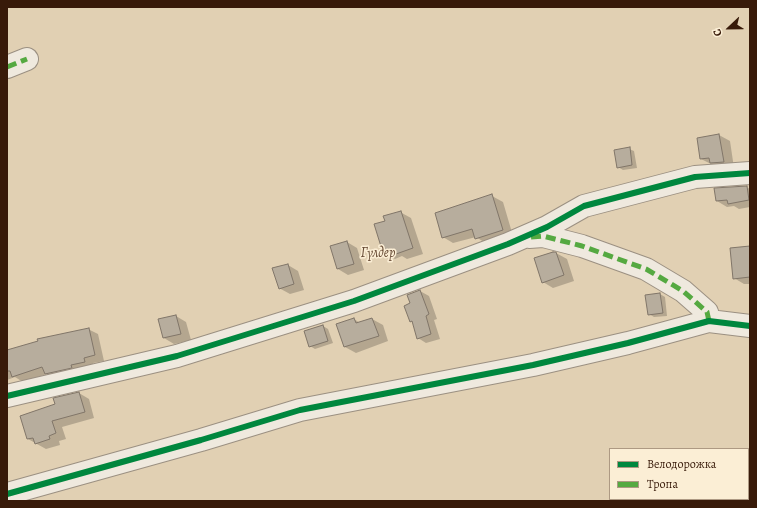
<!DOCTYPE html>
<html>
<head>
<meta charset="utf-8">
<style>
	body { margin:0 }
	#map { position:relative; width:757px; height:508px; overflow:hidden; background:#ece1cb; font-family:Alegreya,serif }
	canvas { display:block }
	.frame { position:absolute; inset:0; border:8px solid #381a09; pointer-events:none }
	.legend { position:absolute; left:609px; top:448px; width:140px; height:52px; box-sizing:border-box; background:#fbeed5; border:1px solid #ad9983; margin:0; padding:5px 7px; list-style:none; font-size:12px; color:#381a09 }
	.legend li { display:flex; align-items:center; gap:8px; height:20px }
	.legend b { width:20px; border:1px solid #ad9983 }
	.north { position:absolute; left:709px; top:8px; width:40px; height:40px; -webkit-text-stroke:3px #fbeed5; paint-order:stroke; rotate:248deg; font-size:11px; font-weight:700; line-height:16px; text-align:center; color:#381a09 }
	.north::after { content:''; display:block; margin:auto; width:14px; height:18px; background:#381a09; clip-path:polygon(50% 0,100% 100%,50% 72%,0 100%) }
</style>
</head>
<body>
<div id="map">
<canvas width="757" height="508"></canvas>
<div class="frame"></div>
<ul class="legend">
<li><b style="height:5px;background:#00873e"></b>Велодорожка</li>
<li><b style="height:5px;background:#55a941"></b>Тропа</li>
</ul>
<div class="north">С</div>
</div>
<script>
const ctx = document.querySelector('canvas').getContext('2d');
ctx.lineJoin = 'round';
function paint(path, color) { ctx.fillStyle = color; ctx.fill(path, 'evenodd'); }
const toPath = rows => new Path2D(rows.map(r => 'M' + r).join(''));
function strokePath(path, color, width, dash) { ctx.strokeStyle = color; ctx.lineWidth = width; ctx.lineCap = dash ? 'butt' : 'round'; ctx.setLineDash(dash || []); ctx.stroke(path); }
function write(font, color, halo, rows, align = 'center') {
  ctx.font = font + ' Alegreya,serif'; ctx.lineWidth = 3; ctx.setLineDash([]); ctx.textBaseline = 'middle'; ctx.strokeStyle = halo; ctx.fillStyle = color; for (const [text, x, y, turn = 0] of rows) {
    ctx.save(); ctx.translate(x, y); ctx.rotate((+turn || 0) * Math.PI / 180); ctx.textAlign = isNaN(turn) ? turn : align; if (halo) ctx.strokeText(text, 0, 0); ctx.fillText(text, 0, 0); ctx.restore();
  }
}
const green = toPath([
	[7,7,750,7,750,501,7,501],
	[610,449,748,449,748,499,610,499]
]);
const shadow = toPath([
	[719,135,730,141,734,168,721,169,701,159],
	[629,149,634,151,637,168,623,170,618,167],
	[746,187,750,189,750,207,739,209,734,206,727,207,717,201],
	[492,196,503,202,513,236,487,244,476,237,453,243,443,237],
	[400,212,411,218,423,254,407,259,402,256,395,259,384,253,375,225,386,221],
	[347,242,357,248,364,270,348,275,338,269],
	[750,247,750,284,744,284,734,278],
	[556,253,567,259,574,281,553,288,543,282],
	[288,265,298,271,304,290,290,294,279,288],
	[420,291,429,296,437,319,434,320,440,339,426,343,418,338,413,323,411,321,411,304],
	[660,294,665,297,667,316,654,317,649,314],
	[176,316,186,322,191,340,174,344,164,338],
	[354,319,360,323,372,319,383,325,388,341,356,353,345,347,338,325],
	[323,326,328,329,333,343,315,349,310,346],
	[88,329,98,334,104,361,93,363,94,367,56,379,47,374,23,382,15,377,7,380,7,351],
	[79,393,89,399,94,418,62,427,66,439,59,441,60,445,46,449,28,439,56,405]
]);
const building = toPath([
	[719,134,724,162,710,163,709,158,700,159,697,138,719,134],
	[630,147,632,165,617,168,614,150,630,147],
	[747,186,749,200,728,204,727,200,716,201,714,188,747,186],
	[492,194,503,230,475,239,472,229,442,238,435,213,492,194],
	[401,211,413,248,396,254,395,250,383,253,374,224,385,221,383,216,401,211],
	[347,241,354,264,337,269,330,246,347,241],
	[750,246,750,277,733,279,730,248,750,246],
	[553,252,556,252,564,275,542,283,534,258,553,252],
	[288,264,294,284,279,289,272,268,288,264],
	[420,290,429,314,426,316,431,334,417,339,412,321,410,322,404,306,410,303,407,295,420,290],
	[660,293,663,313,648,315,645,295,660,293],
	[176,315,181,334,163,338,158,319,176,315],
	[354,318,356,323,372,318,379,336,344,347,336,324,354,318],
	[323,325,328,341,309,347,304,331,323,325],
	[89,328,95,355,84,358,85,362,71,365,72,368,45,374,42,367,12,377,10,371,7,371,7,350,38,341,37,339,89,328],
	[79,392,85,412,52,421,56,433,49,436,50,439,35,444,33,438,27,439,20,416,55,404,53,398,79,392]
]);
const minor = toPath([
	[7,67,27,59],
	[529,237,543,236,582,246,646,269,683,291,707,312,709,321],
	[7,396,177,356,354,301,508,244,547,227,584,206,695,177,750,173],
	[7,494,201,440,300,410,533,365,628,343,709,321,750,326]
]);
const quiet = toPath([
	[7,67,27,59],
	[531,237,543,236,582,246,646,269,683,291,707,312,709,321]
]);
const cycleway = toPath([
	[7,396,177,356,354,301,508,244,547,227,584,206,695,177,750,173],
	[7,494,201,440,300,410,533,365,628,343,709,321,750,326]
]);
const parkNames = [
	["Гүлдер",378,254]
];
paint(green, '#e1d0b3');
paint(shadow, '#0003');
paint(building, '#b7ad9d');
strokePath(building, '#817669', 1);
strokePath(minor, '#9b9082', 24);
strokePath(minor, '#efe9de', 22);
strokePath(quiet, '#55a941', 5, [10, 5]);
strokePath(cycleway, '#00873e', 6);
write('italic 14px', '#684c36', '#fbeed5', parkNames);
</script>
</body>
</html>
